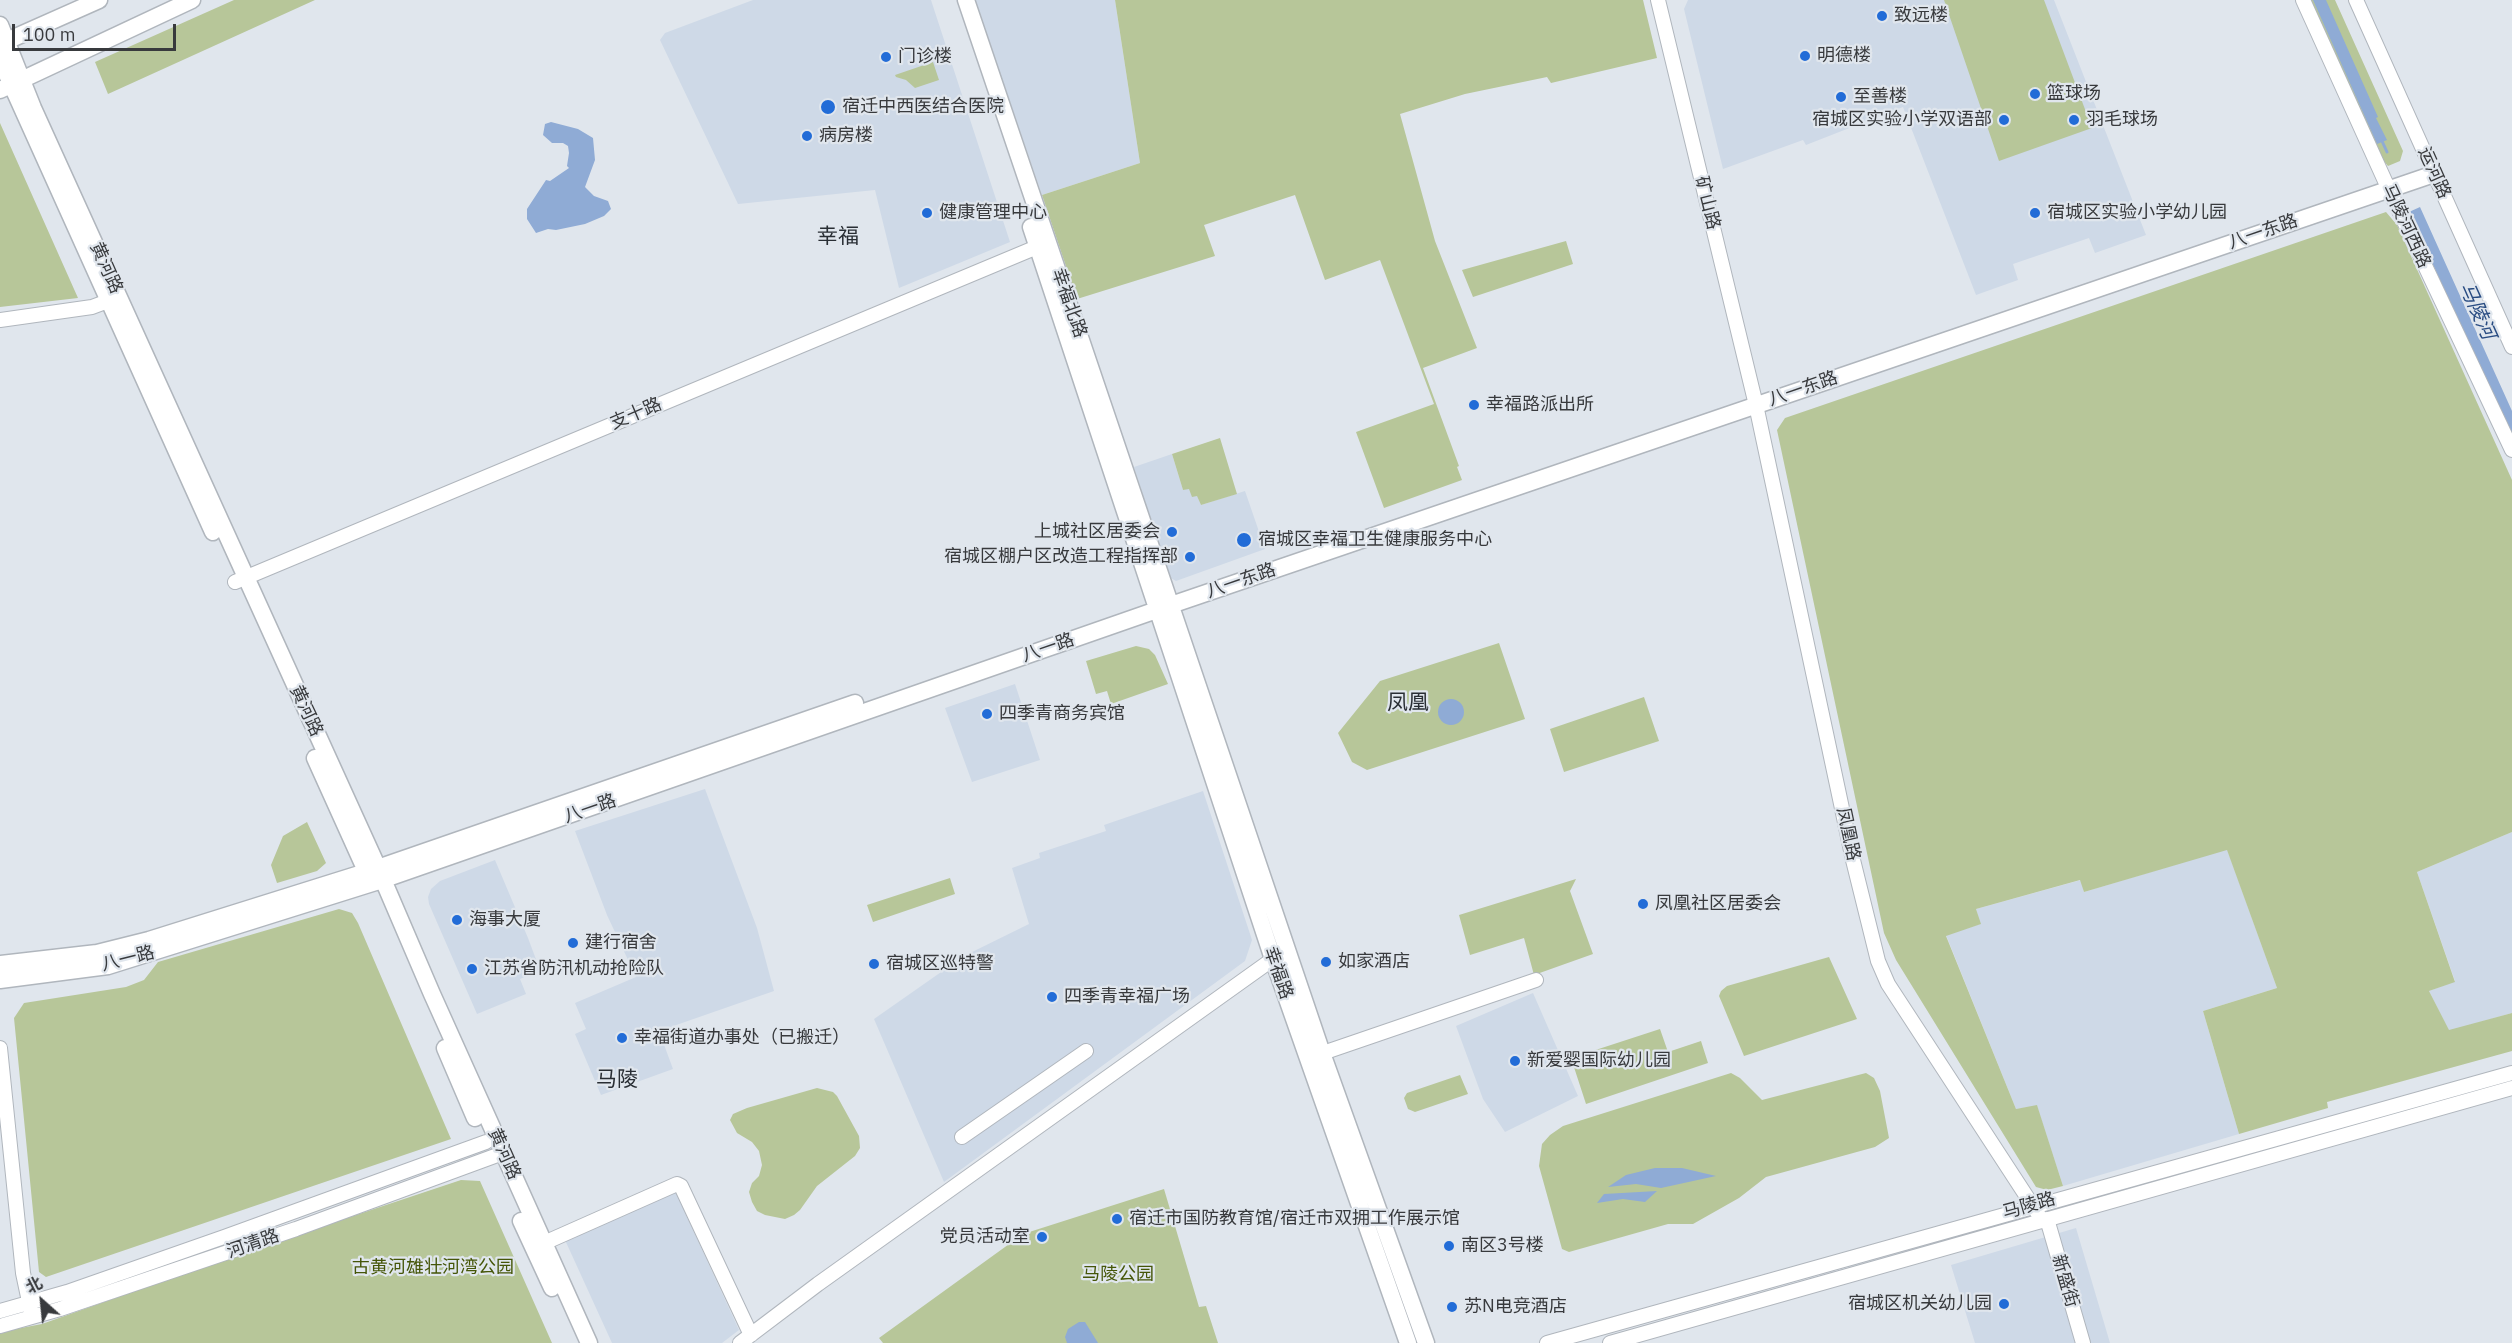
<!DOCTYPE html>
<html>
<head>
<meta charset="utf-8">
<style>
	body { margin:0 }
	#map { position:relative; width:2512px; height:1343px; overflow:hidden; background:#e0e6ed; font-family:"IBM Plex Sans","Noto Sans SC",sans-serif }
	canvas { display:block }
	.north { position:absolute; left:12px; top:1271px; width:60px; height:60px; -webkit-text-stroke:4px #e0e6ed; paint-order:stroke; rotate:333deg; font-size:16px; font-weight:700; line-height:24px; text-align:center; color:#383a3d }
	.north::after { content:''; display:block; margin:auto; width:21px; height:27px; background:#383a3d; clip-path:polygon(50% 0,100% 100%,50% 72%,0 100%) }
	.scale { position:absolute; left:12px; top:24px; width:164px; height:27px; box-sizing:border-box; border:3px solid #383a3d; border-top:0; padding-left:8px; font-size:18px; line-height:21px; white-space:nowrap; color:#383a3d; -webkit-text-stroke:4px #e0e6ed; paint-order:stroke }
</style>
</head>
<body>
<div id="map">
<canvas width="2512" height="1343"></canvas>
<div class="north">北</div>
<div class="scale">100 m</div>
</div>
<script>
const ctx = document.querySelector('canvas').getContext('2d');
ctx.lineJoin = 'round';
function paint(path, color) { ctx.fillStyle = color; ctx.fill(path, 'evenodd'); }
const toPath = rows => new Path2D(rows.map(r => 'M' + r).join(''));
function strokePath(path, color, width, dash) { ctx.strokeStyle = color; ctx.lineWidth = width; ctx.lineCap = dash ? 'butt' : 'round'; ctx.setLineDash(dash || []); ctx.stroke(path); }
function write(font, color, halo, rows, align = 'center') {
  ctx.font = font + ' "IBM Plex Sans","Noto Sans SC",sans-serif'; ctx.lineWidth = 4.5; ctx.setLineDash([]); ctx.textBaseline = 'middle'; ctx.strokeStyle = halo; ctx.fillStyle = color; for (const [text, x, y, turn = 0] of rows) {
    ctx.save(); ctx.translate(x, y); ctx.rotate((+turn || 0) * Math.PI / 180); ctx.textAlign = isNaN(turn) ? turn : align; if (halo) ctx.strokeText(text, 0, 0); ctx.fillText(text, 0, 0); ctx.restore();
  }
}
const built = toPath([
	[753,0,931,0,1010,242,899,288,875,190,738,204,660,40,665,33],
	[975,0,1115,0,1140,163,1042,195],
	[1688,0,2054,0,2146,235,2095,253,2089,238,2013,264,2018,280,1976,295,1903,107,1806,145,1803,140,1723,169,1684,9],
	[1172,454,1183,490,1189,488,1197,495,1201,505,1245,491,1265,549,1176,581,1169,577,1134,467],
	[1015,684,1040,760,972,782,945,708],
	[705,789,757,928,774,991,659,1031,673,1069,601,1095,575,1034,586,1029,575,1003,636,977,607,915,575,831],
	[1203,791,1252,940,1245,961,944,1182,874,1019,964,956,1029,924,1012,868,1040,858,1039,853,1106,831,1104,825],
	[2512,832,2512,1013,2449,1031,2429,991,2455,981,2417,872],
	[2227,849,2277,988,2203,1011,2239,1134,2063,1186,2037,1106,2016,1109,1946,935,1980,924,1976,909,2081,880,2084,892],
	[495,860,528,938,540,970,520,979,526,994,477,1014,429,904,428,897,431,889,440,881],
	[1533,993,1578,1096,1505,1132,1483,1099,1456,1026],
	[675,1191,739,1330,722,1343,612,1343,565,1240],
	[2076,1228,2110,1343,1975,1343,1951,1265]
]);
const green = toPath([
	[234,0,315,0,108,94,95,62],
	[1115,0,1643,0,1657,58,1551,83,1547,77,1465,94,1400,114,1435,241,1477,348,1423,368,1459,466,1457,467,1462,480,1384,508,1356,432,1434,404,1380,260,1325,280,1295,195,1204,225,1215,256,1077,299,1042,195,1140,163],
	[1944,0,2044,0,2092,128,1999,161],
	[2307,0,2335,0,2403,151,2400,161,2388,166,2382,159],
	[933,62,939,80,915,88,906,80,896,77,895,75],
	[0,123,78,298,0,307],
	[2386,212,2397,225,2512,480,2512,832,2417,872,2455,982,2429,991,2449,1030,2512,1013,2512,1051,2327,1102,2328,1108,2239,1134,2203,1011,2277,988,2227,850,2084,892,2080,880,1976,909,1981,924,1946,936,2016,1109,2037,1105,2063,1186,2047,1190,2036,1187,1896,960,1884,933,1777,430,1785,418],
	[1566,241,1573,264,1473,297,1462,270],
	[1220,438,1237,494,1201,505,1197,496,1192,497,1189,489,1183,490,1172,454],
	[1499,643,1525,719,1367,770,1352,762,1338,733,1380,681],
	[1136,646,1149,649,1155,655,1168,684,1111,704,1107,691,1096,694,1086,661],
	[1644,697,1659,741,1564,772,1550,729],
	[307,822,326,863,317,871,277,883,271,865,283,836],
	[950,878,955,894,873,922,867,905],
	[1576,879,1570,891,1593,954,1534,975,1524,938,1470,955,1459,915],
	[339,909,352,913,358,923,451,1139,46,1277,39,1272,14,1018,24,1003,126,987,144,980,158,962],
	[1829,957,1857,1019,1744,1056,1722,1003,1719,996,1721,991,1727,986],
	[1660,1029,1668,1052,1701,1041,1708,1063,1586,1104,1571,1058],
	[1731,1073,1740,1078,1762,1100,1866,1073,1874,1078,1880,1091,1889,1138,1875,1147,1766,1177,1739,1198,1693,1224,1668,1224,1569,1252,1562,1249,1539,1166,1542,1144,1550,1135,1563,1126],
	[1460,1075,1468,1094,1415,1112,1408,1109,1404,1098,1407,1093],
	[817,1088,833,1092,837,1096,859,1136,860,1148,855,1156,817,1186,800,1210,794,1215,785,1219,765,1215,757,1211,752,1202,749,1192,752,1183,759,1176,762,1165,759,1151,752,1142,737,1133,730,1120,733,1114,747,1108],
	[461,1180,480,1181,552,1343,0,1343,0,1332,42,1324,236,1255],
	[1164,1189,1199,1307,1206,1306,1218,1343,883,1343,879,1338,1023,1234]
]);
const water = toPath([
	[2313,0,2326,0,2378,117,2376,118,2387,140,2377,144],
	[551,122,578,129,593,138,595,160,585,187,594,196,608,201,611,209,604,216,585,224,556,230,548,229,536,233,527,219,527,209,546,180,550,181,569,168,567,166,569,153,568,146,563,143,552,143,543,135,545,124],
	[2420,207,2512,411,2512,439,2409,212],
	'1438 712a13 13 0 1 1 26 0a13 13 0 1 1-26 0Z',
	[1655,1168,1682,1168,1716,1176,1661,1188,1636,1184,1608,1187,1626,1175],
	[1657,1191,1645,1202,1623,1199,1597,1203,1604,1194],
	[1079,1322,1085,1322,1098,1343,1067,1343,1065,1337,1068,1329]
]);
const stream = toPath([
	[2382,141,2387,152]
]);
const minor = toPath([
	[1658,0,1756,405,1853,860,1878,961,1888,984,2042,1220],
	[2303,0,2385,181,2512,450],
	[2356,0,2512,347],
	[0,320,92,307,108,301],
	[235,582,1037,247],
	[0,1048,23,1273,31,1311],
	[1314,1056,1536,980],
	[962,1137,1086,1051],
	[2047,1219,2083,1343],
	[544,1243,677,1184,681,1186,751,1335],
	[0,1311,67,1292,224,1237,486,1142],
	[0,1326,60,1309,296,1229,503,1153],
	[740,1343,818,1284,1273,959],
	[1547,1343,2512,1073],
	[1610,1343,2512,1088]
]);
const major = toPath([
	[966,0,1322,1053,1426,1343],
	[0,25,33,108,378,868,432,994,589,1343],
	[0,44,99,0],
	[0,59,213,532],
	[0,90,192,0],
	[1031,227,1273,959,1408,1343],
	[315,758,371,882],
	[0,964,97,953,149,940,366,872,855,703],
	[0,980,108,966,382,880,1171,605,2434,174],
	[445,1048,475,1118],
	[521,1221,552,1288]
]);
const markers = [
	[1882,16,6,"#226cd7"],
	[1805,56,6,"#226cd7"],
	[886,57,6,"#226cd7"],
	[2035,94,6,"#226cd7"],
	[1841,97,6,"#226cd7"],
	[828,107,8,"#226cd7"],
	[2004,120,6,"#226cd7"],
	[2074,120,6,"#226cd7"],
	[807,136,6,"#226cd7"],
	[927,213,6,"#226cd7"],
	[2035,213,6,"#226cd7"],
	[1474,405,6,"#226cd7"],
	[1172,532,6,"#226cd7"],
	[1244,540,8,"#226cd7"],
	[1190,557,6,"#226cd7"],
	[987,714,6,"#226cd7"],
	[1643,904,6,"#226cd7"],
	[457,920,6,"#226cd7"],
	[573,943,6,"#226cd7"],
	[1326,962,6,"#226cd7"],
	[874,964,6,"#226cd7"],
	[472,969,6,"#226cd7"],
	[1052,997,6,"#226cd7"],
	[622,1038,6,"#226cd7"],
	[1515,1061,6,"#226cd7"],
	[1117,1219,6,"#226cd7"],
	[1042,1237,6,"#226cd7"],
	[1449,1246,6,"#226cd7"],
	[2004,1304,6,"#226cd7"],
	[1452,1307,6,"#226cd7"]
];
const poiNames = [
	["致远楼",1894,16],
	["明德楼",1817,56],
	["门诊楼",898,57],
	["篮球场",2047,94],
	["至善楼",1853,97],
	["宿迁中西医结合医院",842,107],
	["宿城区实验小学双语部",1992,120,"right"],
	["羽毛球场",2086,120],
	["病房楼",819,136],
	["健康管理中心",939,213],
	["宿城区实验小学幼儿园",2047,213],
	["幸福路派出所",1486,405],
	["上城社区居委会",1160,532,"right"],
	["宿城区幸福卫生健康服务中心",1258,540],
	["宿城区棚户区改造工程指挥部",1178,557,"right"],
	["四季青商务宾馆",999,714],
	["凤凰社区居委会",1655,904],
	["海事大厦",469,920],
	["建行宿舍",585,943],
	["如家酒店",1338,962],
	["宿城区巡特警",886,964],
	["江苏省防汛机动抢险队",484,969],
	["四季青幸福广场",1064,997],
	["幸福街道办事处（已搬迁）",634,1038],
	["新爱婴国际幼儿园",1527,1061],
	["宿迁市国防教育馆/宿迁市双拥工作展示馆",1129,1219],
	["党员活动室",1030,1237,"right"],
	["南区3号楼",1461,1246],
	["宿城区机关幼儿园",1992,1304,"right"],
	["苏N电竞酒店",1464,1307]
];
const streetNames = [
	["运河路",2434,173,66],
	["矿山路",1707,203,76],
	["马陵河西路",2406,226,65],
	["八一东路",2263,232,-19],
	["黄河路",106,268,66],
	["幸福北路",1069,303,71],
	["八一东路",1803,389,-19],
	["支十路",636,414,-23],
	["八一东路",1241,581,-19],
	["八一路",1048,648,-19],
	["黄河路",306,711,65],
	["八一路",590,809,-19],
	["凤凰路",1848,834,78],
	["八一路",128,959,-14],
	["幸福路",1278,973,71],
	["黄河路",504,1154,66],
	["马陵路",2029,1206,-16],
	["河清路",253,1244,-19],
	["新盛街",2065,1281,74]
];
const parkNames = [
	["古黄河雄壮河湾公园",433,1268],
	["马陵公园",1118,1275]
];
const waterNames = [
	["马陵河",2477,311,66]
];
const quarterNames = [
	["幸福",838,237],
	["凤凰",1408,703],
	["马陵",617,1080]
];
paint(built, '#ced9e7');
paint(green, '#b7c699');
paint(water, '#8fabd5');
strokePath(stream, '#8fabd5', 3);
strokePath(minor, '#b0b6bd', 16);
strokePath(major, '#b0b6bd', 19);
strokePath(minor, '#fff', 14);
strokePath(major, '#fff', 16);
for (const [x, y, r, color] of markers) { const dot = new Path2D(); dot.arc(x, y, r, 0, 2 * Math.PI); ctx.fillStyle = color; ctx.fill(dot); strokePath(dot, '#e0e6ed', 2); }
write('18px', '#383a3d', '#e0e6ed', poiNames, 'left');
write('18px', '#383a3d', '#e0e6ed', streetNames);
write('18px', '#455608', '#e0e6ed', parkNames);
write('italic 20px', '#294c82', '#e0e6ed', waterNames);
write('21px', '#292e34', '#e0e6ed', quarterNames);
</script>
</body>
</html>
